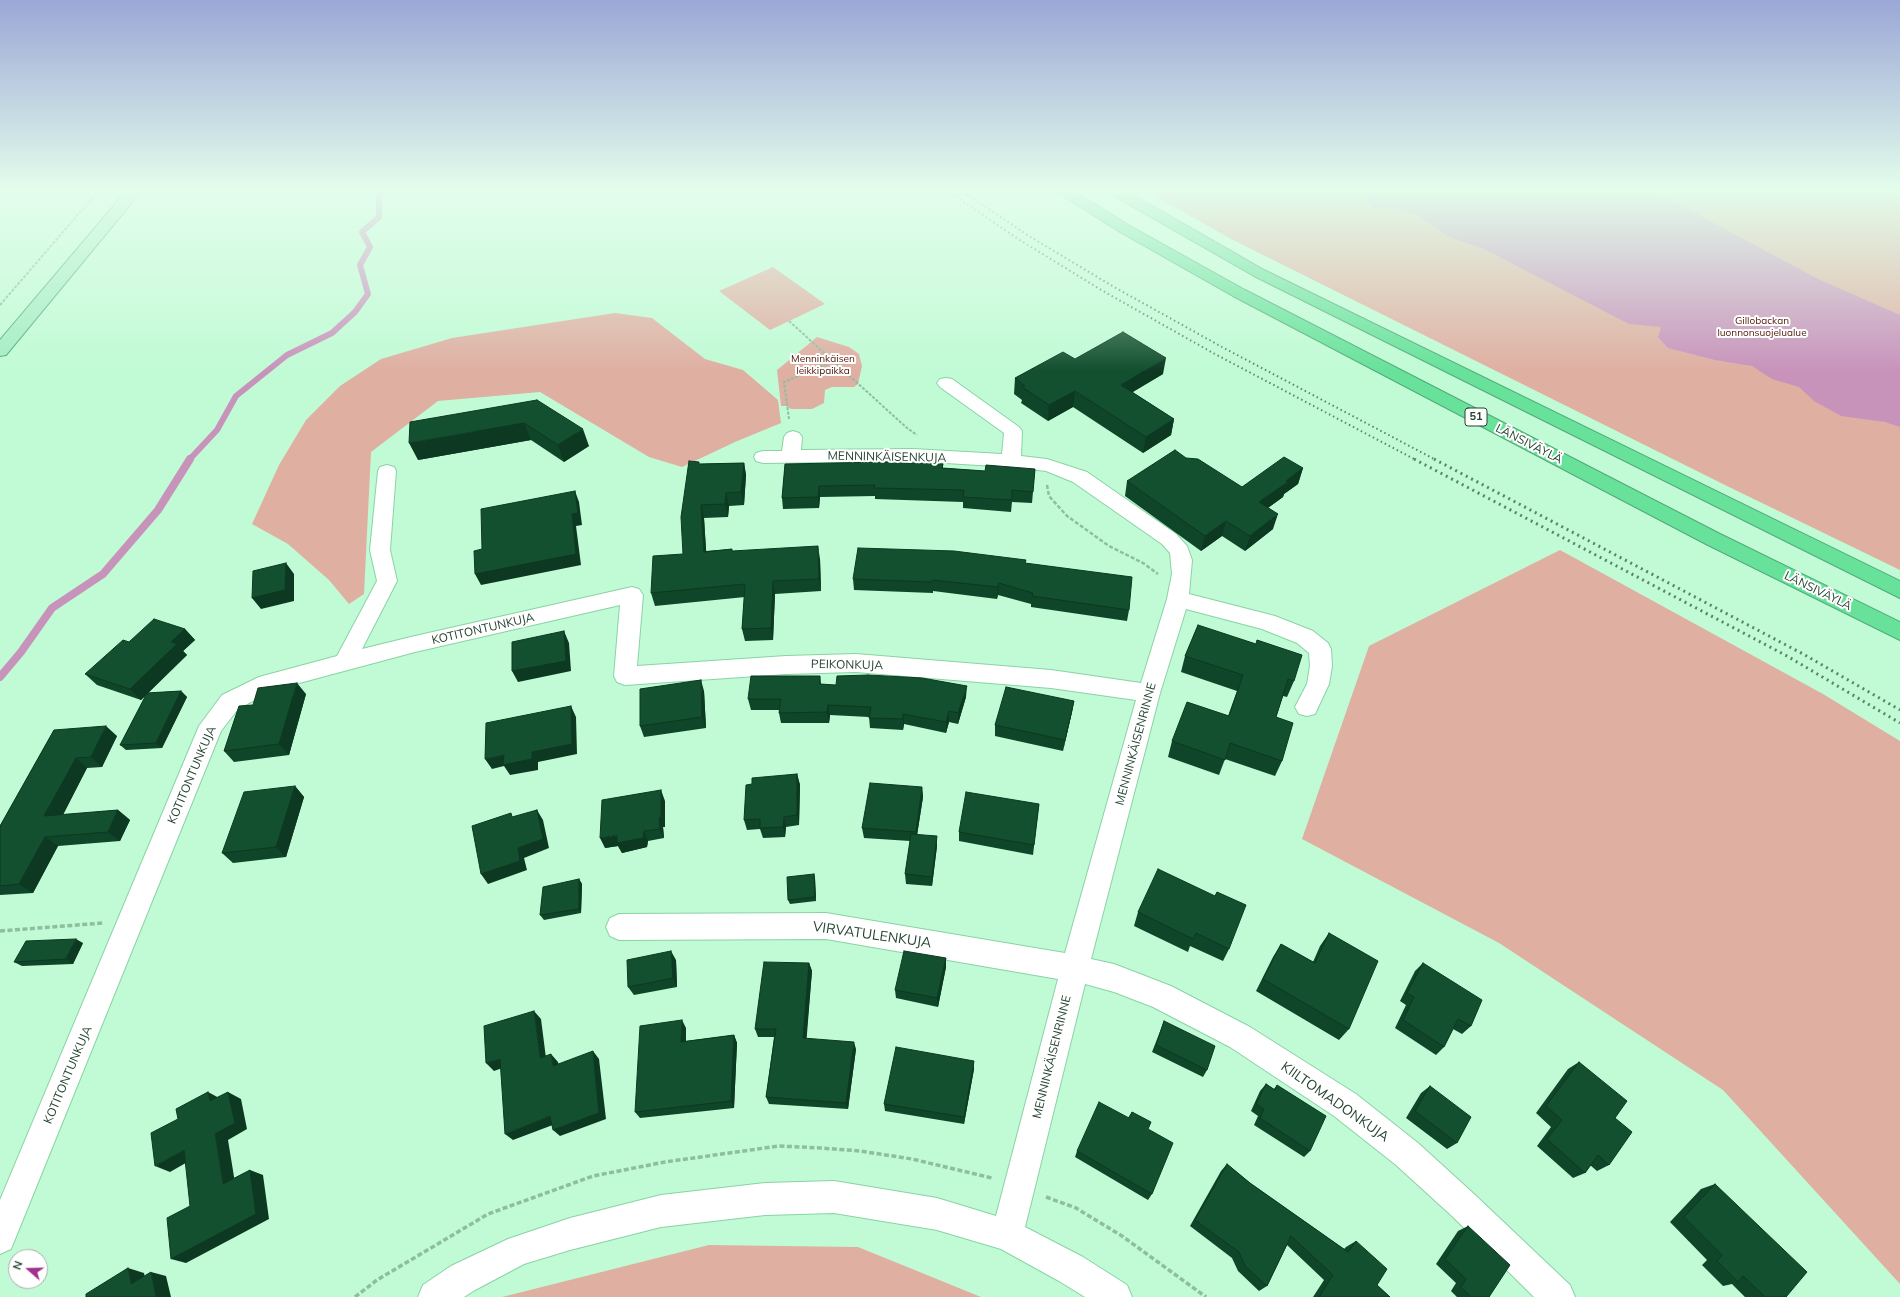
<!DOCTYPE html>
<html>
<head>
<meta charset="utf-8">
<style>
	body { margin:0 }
	#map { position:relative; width:1900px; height:1297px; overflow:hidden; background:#c1fbd5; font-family:Mulish,sans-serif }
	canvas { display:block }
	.north { position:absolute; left:8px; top:1249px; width:40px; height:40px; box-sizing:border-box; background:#fff; border:1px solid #a8b4ad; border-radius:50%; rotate:290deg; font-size:11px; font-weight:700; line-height:16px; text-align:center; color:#264431 }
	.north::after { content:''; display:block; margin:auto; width:14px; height:18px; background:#a2318e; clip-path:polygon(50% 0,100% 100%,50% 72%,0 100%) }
</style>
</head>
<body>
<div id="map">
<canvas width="1900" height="1297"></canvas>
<div class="north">N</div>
</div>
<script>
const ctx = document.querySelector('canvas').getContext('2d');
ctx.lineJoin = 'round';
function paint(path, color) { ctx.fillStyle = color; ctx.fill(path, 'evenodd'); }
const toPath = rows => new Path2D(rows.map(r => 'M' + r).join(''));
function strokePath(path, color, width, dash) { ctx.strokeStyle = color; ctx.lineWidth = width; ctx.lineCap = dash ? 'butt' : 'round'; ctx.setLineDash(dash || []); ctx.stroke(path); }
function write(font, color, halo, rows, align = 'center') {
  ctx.font = font + ' Mulish,sans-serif'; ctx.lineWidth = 4; ctx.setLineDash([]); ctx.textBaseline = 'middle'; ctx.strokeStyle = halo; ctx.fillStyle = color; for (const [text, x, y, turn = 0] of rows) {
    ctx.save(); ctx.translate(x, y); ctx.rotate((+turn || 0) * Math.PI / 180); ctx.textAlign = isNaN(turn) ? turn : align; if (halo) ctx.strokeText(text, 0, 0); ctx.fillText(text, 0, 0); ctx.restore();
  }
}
const green = toPath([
	[1143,189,1900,189,1900,570,1729,487,1231,239],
	[773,267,825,304,770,330,719,291],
	[615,313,652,318,705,359,743,370,778,400,781,423,735,442,682,467,649,457,540,392,438,401,371,452,364,594,349,604,329,580,288,544,252,524,279,465,306,420,340,386,381,359,452,338],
	[817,337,849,347,859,354,862,366,858,384,854,387,832,387,825,390,824,403,812,409,791,409,786,406,781,406,777,370],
	[1560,550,1823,694,1900,741,1900,1284,1723,1090,1499,943,1302,839,1369,646],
	[709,1245,858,1247,981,1297,502,1297]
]);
const water = toPath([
	[1352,189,1650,189,1820,280,1900,315,1900,427,1885,422,1841,416,1814,401,1799,387,1772,379,1752,366,1715,360,1668,348,1658,337,1661,327,1629,324,1484,249,1447,236,1418,215,1396,208,1373,208]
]);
const streamFar1 = toPath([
	[189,460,217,430,236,396,287,355,332,333,355,312,368,294,360,265,370,247,362,232,379,217,379,195,385,189]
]);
const stream = toPath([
	[0,677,21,652,52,608,103,574,158,510,190,459]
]);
const pathFar2 = toPath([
	[0,305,100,189],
	[789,321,907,428,917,435],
	[789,419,784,382,834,361]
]);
const pathFar1 = toPath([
	[1047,485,1049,496,1067,516,1109,546,1143,563,1158,574]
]);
const path = toPath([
	[0,931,103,923],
	[1046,1197,1076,1208,1122,1236,1206,1297],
	[355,1297,377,1280,488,1214,593,1176,665,1162,779,1146,821,1148,860,1151,912,1159,992,1178]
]);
const minor = toPath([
	[946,378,952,379,1019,427,1022,431,1021,456,1047,459,1087,472,1176,534,1187,546,1192,560,1189,594,1275,616,1313,631,1328,643,1331,649,1332,666,1329,684,1315,714,1307,716,1299,714,1295,707,1307,684,1310,666,1309,653,1297,643,1262,629,1186,609,1160,693,1091,959,1114,964,1171,986,1250,1027,1356,1094,1418,1143,1474,1194,1570,1285,1575,1297,1534,1297,1452,1216,1396,1165,1334,1116,1230,1047,1153,1007,1114,992,1085,984,1025,1227,1083,1257,1127,1285,1132,1297,1085,1297,1059,1281,1001,1249,937,1230,834,1213,765,1215,661,1227,570,1250,524,1264,475,1290,464,1297,418,1297,423,1285,451,1266,508,1239,570,1218,661,1195,765,1183,834,1181,937,1198,996,1216,1058,979,826,939,619,940,610,936,606,927,610,918,619,914,826,913,1065,953,1136,700,1051,688,856,672,786,674,625,685,617,682,614,676,620,605,415,652,273,690,238,709,221,731,11,1249,0,1254,0,1200,199,726,222,695,259,677,337,656,377,581,370,550,378,471,380,467,387,465,394,467,396,471,390,550,397,581,362,649,415,636,632,587,639,589,643,595,637,666,786,656,856,654,1051,670,1141,683,1167,599,1172,574,1170,553,1162,544,1073,482,1046,471,1011,467,913,461,763,463,756,461,754,457,756,453,763,451,782,451,784,437,787,433,793,431,799,433,802,437,801,450,913,449,1002,454,1004,433,940,387,937,383,940,379,946,378]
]);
const major = toPath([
	[128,189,143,189,6,355,0,356,0,340,128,189]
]);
const highway = toPath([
	[1052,189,1070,189,1130,226,1245,290,1720,534,1900,622,1900,640,1706,544,1233,296,1120,232,1052,189],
	[1105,189,1123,189,1264,270,1900,581,1900,598,1254,276,1107,192,1105,189]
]);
const railFar1 = toPath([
	[945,189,1018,239,1103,291,1213,353,1416,460],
	[959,189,1029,236,1114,287,1222,347,1436,460]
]);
const rail = toPath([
	[1414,459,1787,656,1900,723],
	[1434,459,1803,654,1900,710]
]);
const wall = toPath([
	[1075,359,1163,374,1132,392,1174,419,1171,435,1143,453,1073,407,1048,421,1021,403,1022,400,1014,394,1015,378],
	[537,400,589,446,564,462,531,440,418,460],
	[1186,458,1242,487,1303,468,1298,484,1284,494,1283,497,1268,508,1273,529,1245,551,1222,536,1201,551,1125,496,1127,481],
	[744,463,746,475,744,505,729,506,728,517,704,518,706,551,732,549,732,551,820,559,821,591,775,594,773,640,745,641,742,629,745,597,655,606,651,593,683,554,700,464],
	[785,464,943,464,943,468,985,471,1035,469,1032,503,1012,502,1011,512,963,508,963,502,875,499,875,496,820,497,819,508,783,509,782,498],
	[1025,563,1129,610,1127,621,1031,607,1031,604,998,595,997,599,933,591,933,593,854,590,853,579],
	[1198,625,1294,681,1287,697,1283,696,1276,717,1282,761,1275,776,1225,759,1219,775,1168,757,1172,741,1228,716,1237,691,1181,672,1185,656],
	[185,629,195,640,183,651,187,655,148,693,181,691,187,697,162,748,126,750,120,745,146,695,141,700,97,685,85,674,129,642],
	[820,676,821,684,966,697,958,724,949,722,946,733,904,724,903,730,870,728,869,717,830,715,829,723,781,723,779,713,779,710,751,710,748,699],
	[704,691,706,728,644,737,640,726],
	[306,694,289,755,234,762,224,751,253,705],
	[1074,701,1072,712,1063,751,995,736,995,725],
	[54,730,117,736,102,767,87,768,63,815,118,810,130,820,120,841,58,846,33,893,0,895,0,826],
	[797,774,800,785,799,825,786,827,785,837,763,838,760,829,747,830,744,820,752,784],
	[295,786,304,797,286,857,233,863,222,853],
	[922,787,923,797,917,835,937,846,932,886,906,884,905,874,910,841,864,838,862,828],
	[665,801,665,827,663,827,664,838,648,841,647,847,622,853,618,846,605,848],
	[1039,804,1033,855,959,841,959,832],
	[814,874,815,878,816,901,790,904,788,900],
	[579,879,582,884,581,913,544,920,540,915],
	[1217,892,1229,949,1223,961,1190,946,1188,952,1134,926,1138,912,1215,896],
	[1329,933,1349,1029,1339,1040,1256,991,1273,957,1281,944,1313,962,1320,946],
	[83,943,73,964,22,966,14,962],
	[946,958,946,967,938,1007,896,998,895,990],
	[676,960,677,987,634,995,628,987],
	[809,963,812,971,806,1039,856,1049,848,1109,769,1104,766,1097,774,1037,758,1037,755,1029],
	[1423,963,1471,1026,1462,1034,1453,1029,1444,1047,1436,1055,1395,1028,1406,1005,1400,1001,1415,971],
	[1164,1021,1207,1070,1203,1077,1152,1052,1161,1029],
	[686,1028,686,1041,734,1035,737,1043,734,1108,640,1118,635,1112],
	[1579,1062,1615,1118,1609,1165,1597,1171,1590,1165,1585,1173,1573,1178,1537,1146,1551,1127,1536,1113,1568,1069],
	[974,1069,964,1124,885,1111,884,1104],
	[1266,1084,1274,1089,1277,1085,1310,1151,1304,1157,1254,1125,1258,1116,1251,1111,1260,1091],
	[1430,1086,1457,1143,1447,1149,1406,1118,1421,1093],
	[1132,1112,1148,1129,1152,1194,1148,1200,1075,1157,1077,1151,1128,1118],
	[1227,1164,1250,1183,1344,1249,1346,1247,1356,1241,1377,1285,1390,1297,1313,1297,1324,1280,1287,1245,1267,1286,1259,1291,1238,1271,1232,1258,1190,1226,1221,1171],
	[1715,1184,1786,1297,1745,1297,1732,1284,1723,1286,1702,1265,1707,1260,1670,1222,1701,1189],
	[1468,1226,1489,1297,1457,1297,1451,1291,1456,1283,1436,1264,1458,1231]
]);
const shadedWall = toPath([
	[1166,358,1163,374,1118,401,1121,385],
	[1075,391,1073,407,1048,421,1049,405],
	[1174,419,1171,435,1143,453,1146,437],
	[524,423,531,440,418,460,409,443],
	[583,429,589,446,564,462,558,445],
	[744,463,746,475,744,505,741,492],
	[1303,468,1298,484,1284,494,1283,497,1255,517,1259,502],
	[819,486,820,497,819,508,818,497],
	[575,491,579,502,582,525,576,526,581,565,481,585,475,574,572,514],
	[726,493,729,506,728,517,725,504],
	[701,505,704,518,707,564,704,552],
	[1278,514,1273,529,1245,551,1250,536],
	[1226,521,1222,536,1201,551,1205,536],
	[818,546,820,559,821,591,819,579],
	[286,563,294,574,294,601,261,609,252,598],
	[773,581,775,594,773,640,771,628],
	[999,583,998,595,997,599,998,587],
	[185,629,195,640,183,651,187,655,141,700,130,689,171,642],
	[564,631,569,643,571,671,518,682,512,671],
	[701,680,704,691,706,728,702,717],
	[297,683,306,694,289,755,279,744],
	[967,686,966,697,958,724,958,713],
	[181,691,187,697,162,748,156,743],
	[1074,701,1072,712,1063,751,1065,740],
	[828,705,830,715,829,723,827,712],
	[571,706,576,717,577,754,538,762,538,770,510,775,504,766,492,769,485,759,504,755,532,752],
	[949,711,949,722,946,733,946,722],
	[903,714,904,724,903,730],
	[106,726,117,736,102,767,91,757],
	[76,758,87,768,57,826,44,816],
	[797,774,800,785,799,825,797,815],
	[295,786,304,797,286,857,276,847],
	[922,787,923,797,916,842,916,832],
	[661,790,665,801,665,827,663,827,664,838,660,829,659,818],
	[118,810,130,820,120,841,108,832],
	[537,810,543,820,549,848,524,858,527,870,488,884,481,874],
	[784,817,786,827,785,837,783,827],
	[644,831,648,841,647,847,622,853,618,846,605,848,600,838],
	[937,836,937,846,932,886,932,877],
	[45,837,58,846,33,893,19,884],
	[814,874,815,878,816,901,815,897],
	[579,879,582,884,581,913,579,909],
	[76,939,83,943,73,964,66,959],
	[671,951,676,960,677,987,673,978],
	[946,958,946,967,938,1007,937,998],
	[809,963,812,971,806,1046,803,1038],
	[534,1011,541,1019,547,1066,540,1058],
	[682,1020,686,1028,685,1049,681,1042],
	[734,1035,737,1043,734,1108,731,1101],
	[854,1042,856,1049,848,1109,846,1103],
	[593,1051,599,1059,606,1119,560,1136,553,1130],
	[551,1054,558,1062,560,1073,553,1066],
	[500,1059,508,1066,494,1071,486,1063],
	[974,1061,974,1069,964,1124,964,1117],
	[208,1092,221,1099,210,1101],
	[228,1092,241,1099,247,1129,228,1140,236,1189,223,1184,215,1134],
	[550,1116,558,1123,513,1140,505,1134],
	[184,1150,198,1156,170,1172,155,1166],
	[250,1170,263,1175,269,1219,186,1263,171,1259],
	[128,1268,144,1273,147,1288,131,1284],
	[151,1272,166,1276,171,1297,156,1297]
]);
const building = toPath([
	[1123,332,1166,358,1121,385,1174,419,1146,437,1075,391,1049,405,1022,387,1025,386,1015,378,1063,352,1075,359,1123,332],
	[537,400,583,429,558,445,524,423,409,443,410,422,537,400],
	[1175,450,1186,458,1198,459,1242,487,1284,457,1303,468,1286,481,1288,482,1259,502,1278,514,1250,536,1226,521,1205,536,1127,481,1175,450],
	[689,461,699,462,699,464,744,463,741,492,726,493,725,504,701,505,704,552,732,549,732,551,818,546,819,579,773,581,771,628,742,629,745,584,651,593,653,556,683,554,681,517,689,461],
	[886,462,943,464,942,468,985,471,986,465,1035,469,1033,492,1012,490,1012,500,963,497,964,490,874,488,875,485,819,486,818,497,782,498,785,464,886,462],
	[575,491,578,513,572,514,576,554,475,574,474,551,482,549,481,509,575,491],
	[858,548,954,551,1026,560,1025,563,1132,577,1129,610,1032,596,1033,593,999,583,998,587,933,580,932,582,853,579,858,548],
	[286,563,285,590,252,598,253,571,286,563],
	[154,619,185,629,171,642,177,644,130,689,85,674,123,640,129,642,154,619],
	[1198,625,1256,644,1257,640,1302,655,1294,681,1288,679,1276,717,1293,723,1282,761,1230,743,1225,760,1172,741,1187,702,1229,716,1243,675,1185,656,1198,625],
	[564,631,566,661,512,671,512,642,564,631],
	[868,675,922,678,967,686,958,713,949,711,946,722,903,714,903,719,869,718,871,707,828,705,827,712,779,713,781,699,748,699,751,676,820,676,820,684,836,685,837,676,868,675],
	[701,680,702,717,640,726,640,689,701,680],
	[297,683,279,744,224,751,239,706,253,705,258,688,297,683],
	[1006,687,1074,701,1065,740,995,725,1006,687],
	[181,691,156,743,120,745,147,693,181,691],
	[571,706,572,744,532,752,532,759,503,765,504,755,485,759,486,723,571,706],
	[106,726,91,757,76,758,44,816,118,810,108,832,45,837,19,884,0,886,0,826,54,730,106,726],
	[797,774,797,815,784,817,783,827,760,828,760,819,744,820,746,785,752,784,752,778,797,774],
	[870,783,922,787,916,832,862,828,870,783],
	[295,786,276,847,222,853,244,792,295,786],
	[661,790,661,817,659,818,660,829,644,831,643,838,617,843,617,835,600,838,602,800,661,790],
	[966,792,1039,804,1034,845,959,832,966,792],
	[537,810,543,839,518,848,520,861,481,874,472,826,511,813,512,817,537,810],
	[911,834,937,836,932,877,905,874,911,834],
	[1158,869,1215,896,1217,892,1246,905,1229,949,1196,933,1193,939,1138,912,1158,869],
	[814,874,815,897,788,900,787,877,814,874],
	[579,879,579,909,540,915,543,887,579,879],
	[1329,933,1378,961,1349,1029,1263,979,1281,944,1315,963,1329,933],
	[76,939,66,959,14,962,26,941,76,939],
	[671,951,673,978,628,987,627,960,671,951],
	[904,951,946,958,937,998,895,990,904,951],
	[764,962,809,963,803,1038,854,1042,846,1103,766,1097,776,1029,755,1029,764,962],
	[1423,963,1482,1000,1471,1026,1458,1019,1444,1047,1403,1020,1414,997,1407,993,1423,963],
	[534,1011,540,1058,551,1054,553,1066,593,1051,599,1113,553,1130,550,1116,505,1134,500,1059,486,1063,484,1026,534,1011],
	[682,1020,681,1042,734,1035,731,1101,635,1112,640,1026,682,1020],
	[1164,1021,1215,1046,1207,1070,1156,1045,1164,1021],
	[896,1047,974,1061,964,1117,884,1104,896,1047],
	[1579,1062,1627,1101,1615,1118,1632,1132,1609,1165,1598,1155,1585,1173,1547,1139,1562,1120,1546,1106,1579,1062],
	[1266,1084,1275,1090,1277,1085,1326,1116,1310,1151,1260,1118,1264,1109,1256,1104,1266,1084],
	[1430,1086,1471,1117,1457,1143,1415,1111,1430,1086],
	[208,1092,210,1101,228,1092,235,1123,215,1134,223,1184,250,1170,256,1214,171,1259,167,1218,190,1206,184,1150,155,1166,151,1133,178,1119,176,1109,208,1092],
	[1099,1102,1129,1118,1132,1112,1151,1122,1148,1129,1173,1143,1152,1194,1077,1151,1099,1102],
	[1227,1164,1250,1183,1348,1252,1356,1241,1387,1269,1377,1285,1390,1297,1319,1297,1333,1275,1291,1236,1267,1286,1245,1266,1239,1252,1195,1220,1227,1164],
	[1715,1184,1807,1272,1786,1297,1765,1297,1743,1276,1738,1282,1717,1261,1722,1255,1684,1217,1715,1184],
	[1468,1226,1510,1265,1489,1297,1471,1297,1461,1287,1466,1279,1445,1259,1468,1226],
	[128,1268,131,1284,151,1272,156,1297,86,1297,86,1294,128,1268]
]);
const farParknames = [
	["Gillobackan",1762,321],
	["luonnonsuojelualue",1762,333],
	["Menninkäisen",823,359],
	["leikkipaikka",823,371]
];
const shields = [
	[1476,417,22]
];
const shieldNames = [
	["51",1476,417]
];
const streetNames = [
	["LÄNSIVÄYLÄ",1529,444,27],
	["MENNINKÄISENKUJA",887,457,1],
	["LÄNSIVÄYLÄ",1818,591,26],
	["KOTITONTUNKUJA",483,629,-13],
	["PEIKONKUJA",847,665,1],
	["MENNINKÄISENRINNE",1136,744,-75],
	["KOTITONTUNKUJA",192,775,-67],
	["MENNINKÄISENRINNE",1052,1057,-76],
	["KOTITONTUNKUJA",68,1075,-67]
];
const nearStreetnames = [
	["VIRVATULENKUJA",872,935,8],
	["KIILTOMADONKUJA",1335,1102,35]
];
paint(green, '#dfafa2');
paint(water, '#c893bb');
strokePath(streamFar1, '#c893bb', 6);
strokePath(stream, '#c893bb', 8);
strokePath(minor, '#89d3a4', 2);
strokePath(major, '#51aa76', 2);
strokePath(highway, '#51aa76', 2);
strokePath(pathFar2, '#8ebe9f', 2, [3, 1.5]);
strokePath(pathFar1, '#8ebe9f', 2.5, [4, 2]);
strokePath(path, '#8ebe9f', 3.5, [5, 2.5]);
paint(minor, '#fff');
paint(major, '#a4edc3');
paint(highway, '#68e19b');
strokePath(railFar1, '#5c846a', 2, [1.5, 3]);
strokePath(rail, '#5c846a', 3, [2, 4]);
paint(wall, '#0f4528');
paint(shadedWall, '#0d3821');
paint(building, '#12502f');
strokePath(building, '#0d3821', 1);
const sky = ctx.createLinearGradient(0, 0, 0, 371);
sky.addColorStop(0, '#9ba7d6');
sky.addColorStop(0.51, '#e3fdec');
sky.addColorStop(1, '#e3fdec00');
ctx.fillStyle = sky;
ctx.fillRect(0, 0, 1900, 371);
write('10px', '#4e1405', '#fff', farParknames);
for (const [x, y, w] of shields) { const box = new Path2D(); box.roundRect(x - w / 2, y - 9, w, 18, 3); ctx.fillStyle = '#fff'; ctx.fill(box); strokePath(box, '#264431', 1); }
write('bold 11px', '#264431', null, shieldNames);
write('12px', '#264431', '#fff', streetNames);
write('14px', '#264431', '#fff', nearStreetnames);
</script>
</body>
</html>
